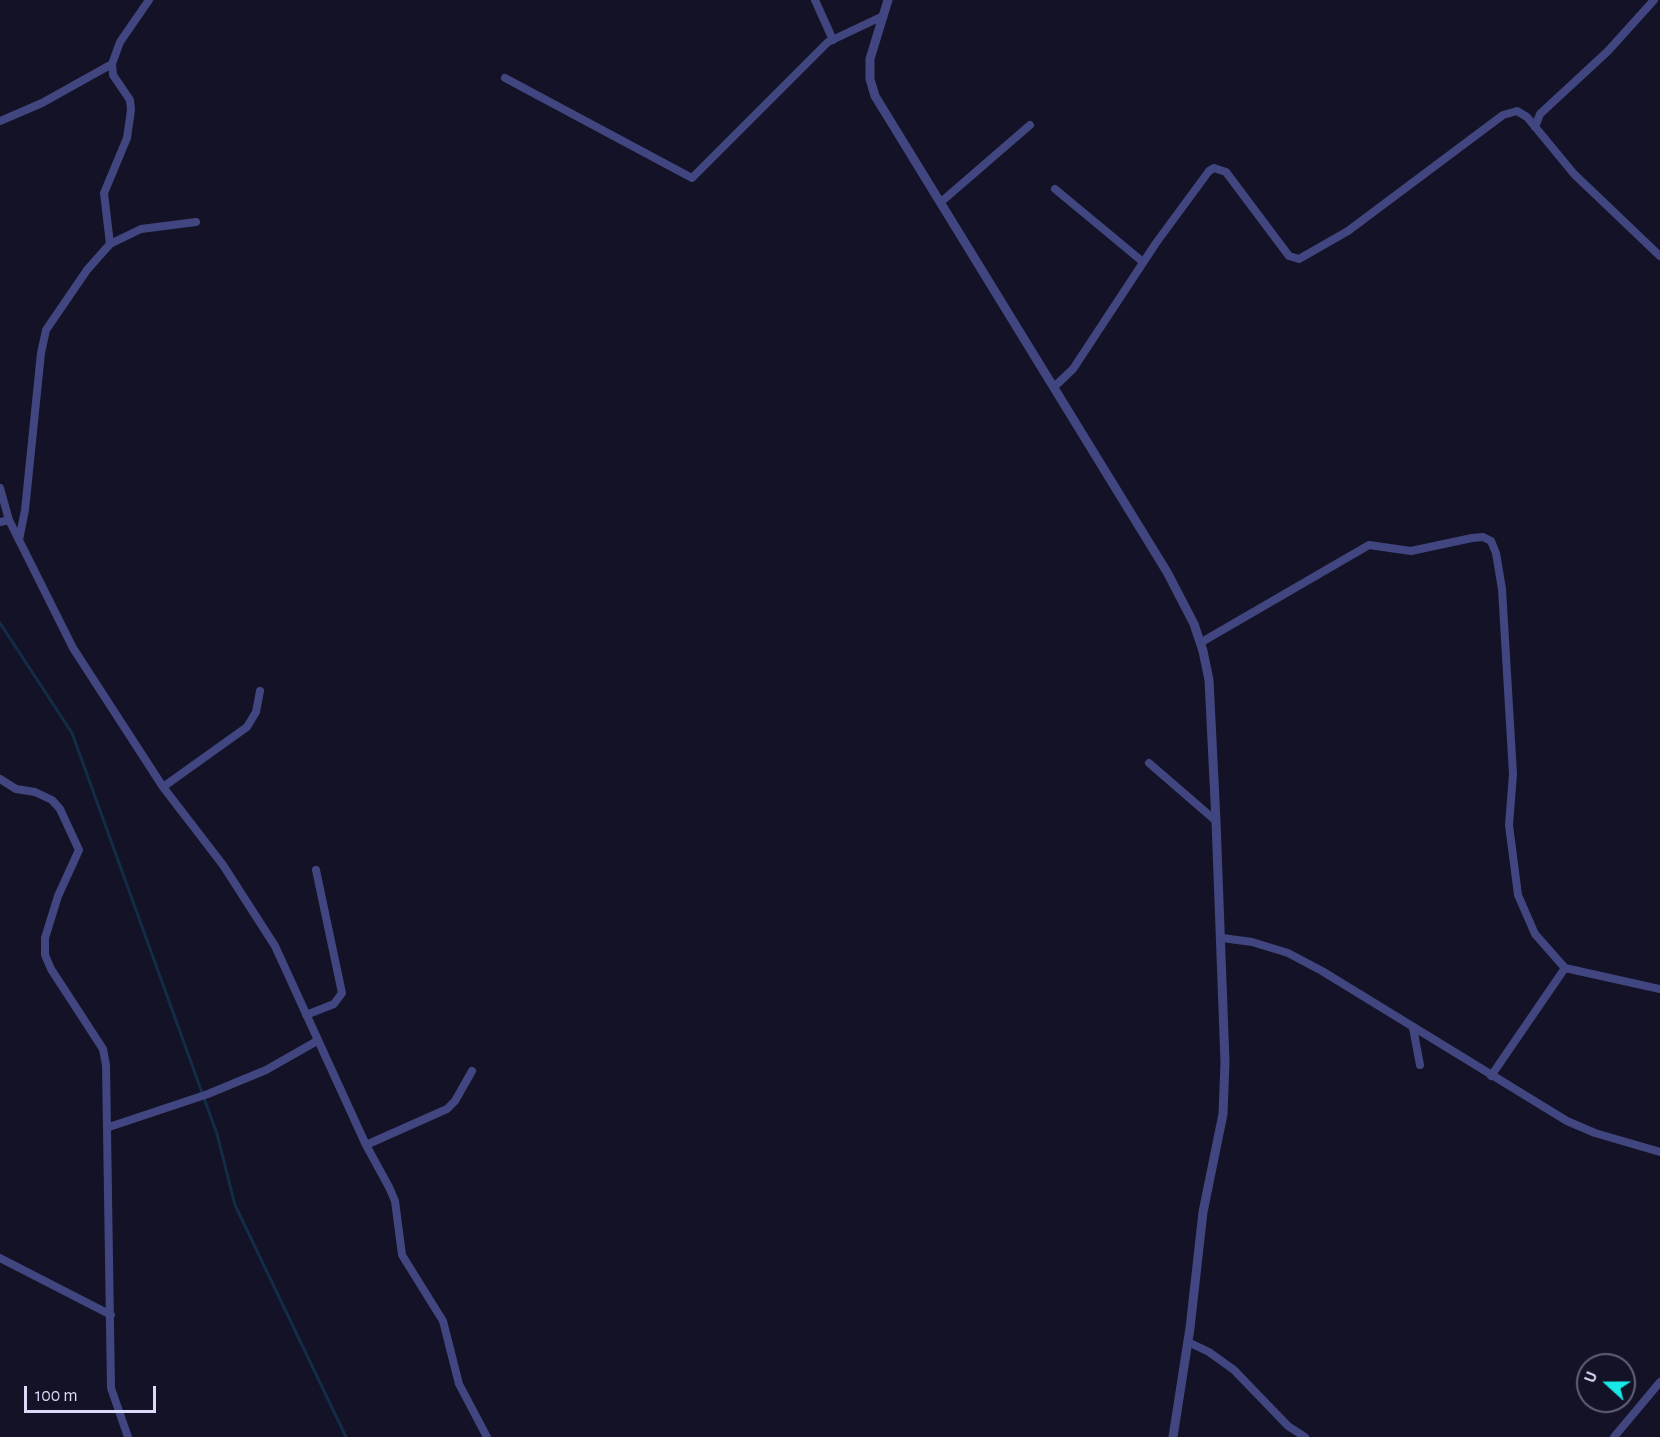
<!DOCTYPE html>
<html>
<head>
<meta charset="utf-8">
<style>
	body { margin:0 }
	#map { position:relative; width:1660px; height:1437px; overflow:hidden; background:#131226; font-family:"Alegreya Sans",sans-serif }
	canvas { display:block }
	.north { position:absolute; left:1576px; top:1353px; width:60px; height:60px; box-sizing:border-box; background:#131226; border:2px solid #63627b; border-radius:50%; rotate:291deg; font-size:16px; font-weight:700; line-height:24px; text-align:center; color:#dadafb }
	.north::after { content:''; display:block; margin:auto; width:21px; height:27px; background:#18e9e8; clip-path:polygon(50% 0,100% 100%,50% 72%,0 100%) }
	.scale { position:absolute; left:24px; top:1386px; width:132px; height:27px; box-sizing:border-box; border:3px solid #dadafb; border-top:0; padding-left:8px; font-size:18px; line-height:21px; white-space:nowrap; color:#dadafb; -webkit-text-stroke:4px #131226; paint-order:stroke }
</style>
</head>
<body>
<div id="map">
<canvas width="1660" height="1437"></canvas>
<div class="north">U</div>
<div class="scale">100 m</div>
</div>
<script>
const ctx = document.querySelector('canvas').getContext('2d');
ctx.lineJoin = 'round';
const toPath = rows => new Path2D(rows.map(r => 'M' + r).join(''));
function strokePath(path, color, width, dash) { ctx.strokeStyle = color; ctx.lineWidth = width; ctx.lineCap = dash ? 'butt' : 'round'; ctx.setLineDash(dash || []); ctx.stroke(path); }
const stream = toPath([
	[0,623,72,733,217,1134,235,1205,346,1437]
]);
const minor = toPath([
	[815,0,833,40],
	[505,78,692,178,828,42,883,16],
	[0,121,42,103,112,64],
	[1535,127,1540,114,1608,51,1654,0],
	[1055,189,1143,262],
	[941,202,1030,125],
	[110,244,104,193,127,138,131,110,130,100,113,75,112,64,120,42,149,0],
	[1054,387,1073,369,1156,243,1209,171,1214,168,1226,172,1289,256,1299,259,1348,231,1503,115,1517,111,1527,117,1574,174,1660,256],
	[0,488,9,520],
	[0,522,9,520,73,648,163,787,223,865,275,946,366,1145,389,1187,395,1201,402,1255,443,1321,459,1384,487,1437],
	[19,540,25,510,41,353,46,330,87,270,110,244,141,229,196,222],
	[1200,643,1369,545,1411,551,1472,538,1483,537,1491,541,1496,553,1502,589,1513,774,1509,825,1518,895,1535,934,1565,968,1491,1076],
	[1149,763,1216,821],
	[0,779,16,789,35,792,52,800,60,809,79,850,58,896,45,938,45,955,51,969,103,1049,106,1065,111,1388,128,1437],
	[163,787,247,727,256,712,260,691],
	[1222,938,1252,942,1288,953,1322,971,1567,1121,1595,1133,1660,1152],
	[1565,968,1660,989],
	[306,1015,334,1004,342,993,316,870],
	[1413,1028,1420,1065],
	[109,1127,208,1094,266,1070,317,1041],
	[366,1145,447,1109,455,1101,472,1071],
	[0,1258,111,1315],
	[1188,1342,1209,1352,1234,1370,1288,1426,1305,1437],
	[1614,1437,1660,1382]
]);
const tertiary = toPath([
	[888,0,870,59,870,79,875,96,1167,572,1194,624,1203,651,1209,680,1216,821,1225,1062,1223,1114,1203,1212,1190,1328,1173,1437]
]);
strokePath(stream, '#132d48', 3);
strokePath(minor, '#414680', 8);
strokePath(tertiary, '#414680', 9);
</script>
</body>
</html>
